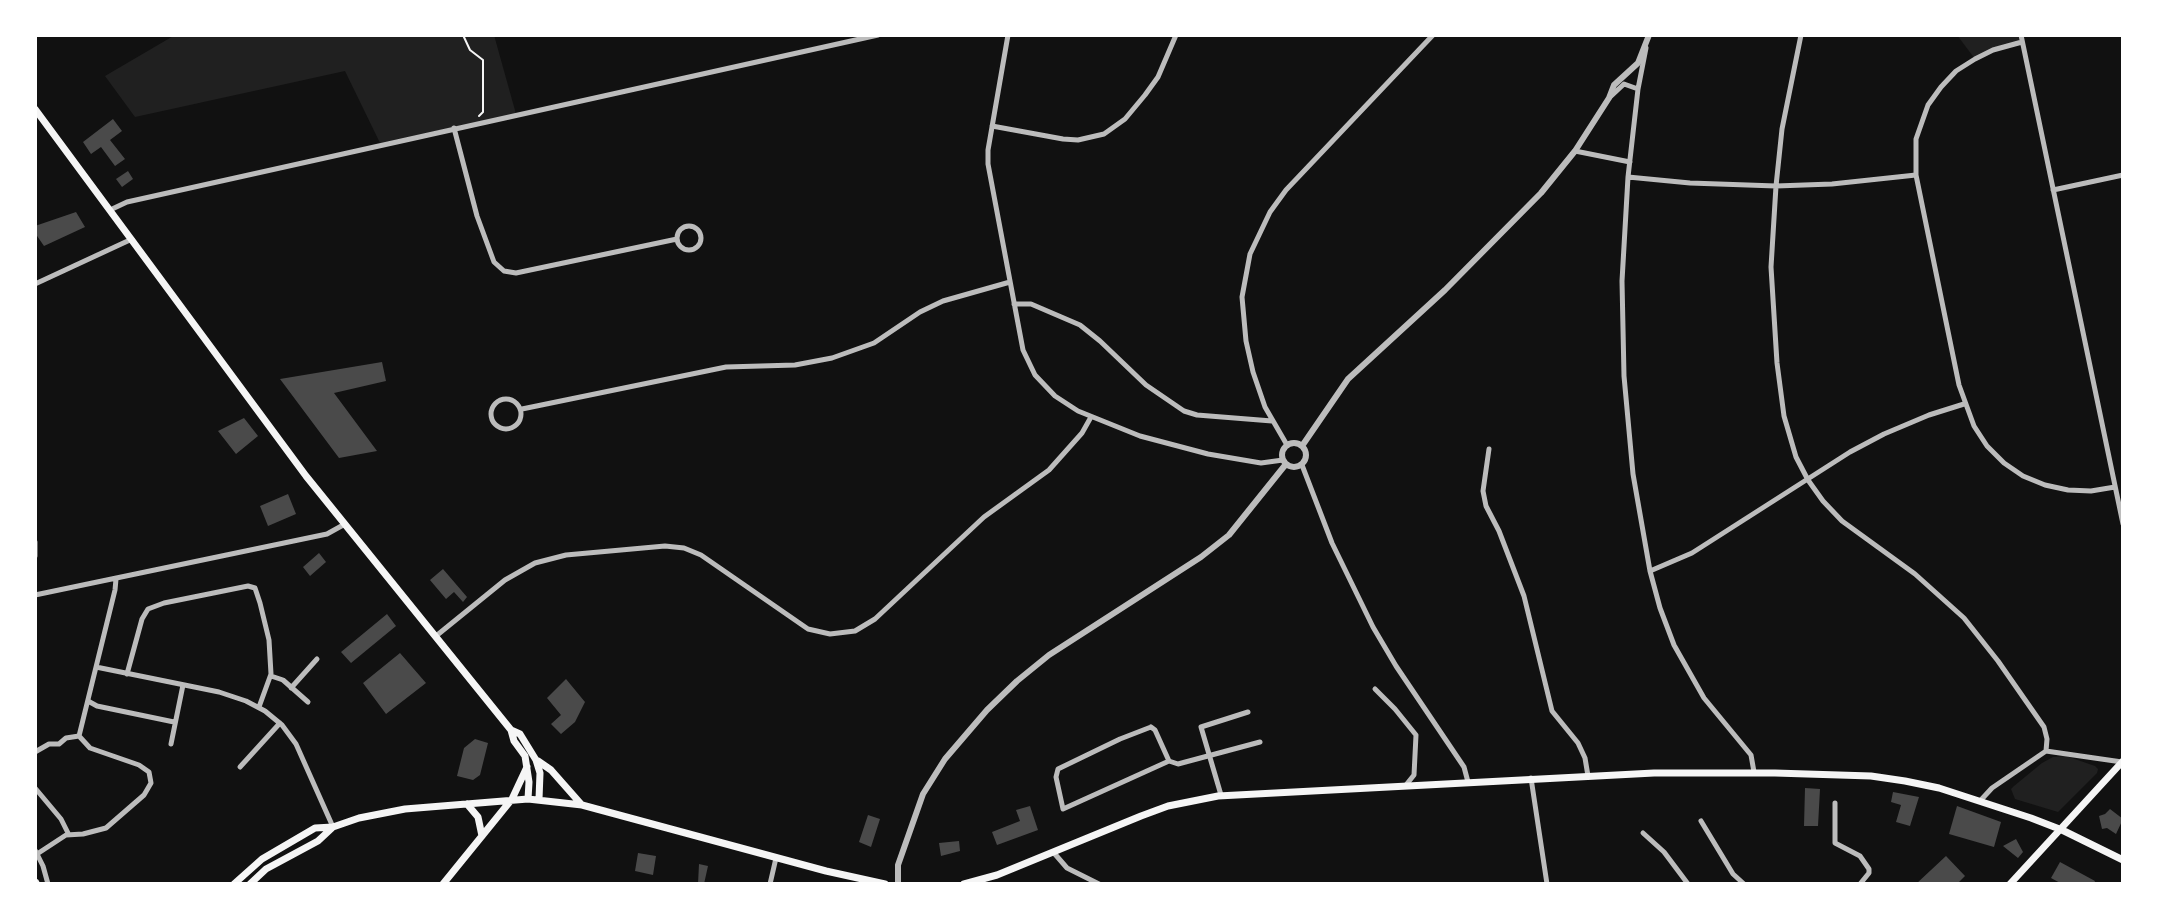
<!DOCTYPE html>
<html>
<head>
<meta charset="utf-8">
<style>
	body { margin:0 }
	#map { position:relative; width:2158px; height:919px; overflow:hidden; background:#111; font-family:"Archivo Narrow",sans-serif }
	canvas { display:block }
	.frame { position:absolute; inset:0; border:37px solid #fff; pointer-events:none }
</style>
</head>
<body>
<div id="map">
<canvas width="2158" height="919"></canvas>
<div class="frame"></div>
</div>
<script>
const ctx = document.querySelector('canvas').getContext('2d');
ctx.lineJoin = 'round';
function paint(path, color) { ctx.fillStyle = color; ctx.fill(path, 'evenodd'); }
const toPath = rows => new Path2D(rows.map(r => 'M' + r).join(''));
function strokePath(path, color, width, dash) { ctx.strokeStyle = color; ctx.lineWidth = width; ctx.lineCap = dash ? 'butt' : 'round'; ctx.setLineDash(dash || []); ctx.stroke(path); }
const green = toPath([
	[175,35,494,35,516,114,380,143,345,71,135,117,105,76],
	[1957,35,2021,35,2022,42,1975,59],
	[2066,756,2095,766,2098,769,2097,773,2058,812,2015,799,2011,789,2014,786,2042,763,2053,757]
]);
const building = toPath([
	[113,119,122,131,110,140,125,159,115,166,101,147,91,154,83,142],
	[128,171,133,179,122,187,116,179],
	[76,212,85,227,44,246,35,233,35,226],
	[382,362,386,381,334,393,377,451,339,458,280,379],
	[244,418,258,436,236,454,218,431],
	[288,494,296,514,268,526,260,506],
	[319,553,326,562,310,576,303,567],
	[443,569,467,597,463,602,454,592,446,599,430,580],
	[387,614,396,626,351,663,341,652],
	[400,653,426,683,386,714,363,683],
	[566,679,585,702,575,722,561,734,551,724,561,715,547,698],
	[475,739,488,743,480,775,473,780,457,776,464,748],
	[1805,788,1820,789,1818,826,1804,826],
	[1893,792,1919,797,1910,826,1896,822,1901,805,1891,802],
	[1030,806,1038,830,997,845,992,832,1020,821,1016,810],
	[1957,806,2001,822,1994,847,1949,834],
	[2110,809,2123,819,2116,834,2107,828,2102,829,2099,816,2105,814],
	[868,815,880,819,871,847,859,842],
	[2016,839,2023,852,2018,858,2003,846],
	[959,841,960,851,941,856,939,843],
	[638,853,656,856,653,875,635,871],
	[1946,856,1965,876,1957,884,1916,884],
	[2060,862,2095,881,2094,884,2062,884,2051,878],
	[699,864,708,866,704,884,698,884]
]);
const path = toPath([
	[463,35,470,50,483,60,483,112,479,116]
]);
const minor = toPath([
	[1008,35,988,150,988,164,1023,350,1035,375,1055,396,1078,411,1140,436,1208,454,1261,463,1283,460],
	[1801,35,1782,129,1776,186,1771,267,1777,363,1784,416,1796,457,1808,480,1823,501,1842,521,1915,574,1964,618,1998,661,2044,727,2047,739,2046,751],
	[2021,35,2123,524],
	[2022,42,1993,50,1975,59,1956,71,1941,87,1928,105,1916,139,1916,175,1959,385,1974,426,1987,446,2004,463,2023,476,2045,485,2068,490,2091,491,2115,487],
	[1646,48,1638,89,1628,177,1622,281,1624,376,1633,474,1650,571,1660,608,1674,645,1704,698,1751,755,1754,772],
	[1609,98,1624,84,1638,89],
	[992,126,1063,139,1078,140,1104,134,1125,119,1145,95,1158,77,1176,35],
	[454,128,477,216,494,262,504,271,516,273,677,239],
	[1575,151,1630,162],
	[1628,177,1690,183,1776,186,1832,184,1916,175],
	[2053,190,2123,175],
	[110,210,127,202,878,35],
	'677 238a12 12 0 1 1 24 0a12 12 0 1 1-24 0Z',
	[35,284,132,239],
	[1014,304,1031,304,1080,325,1100,341,1146,385,1184,411,1197,415,1272,421],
	'491 414a15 15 0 1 1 30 0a15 15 0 1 1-30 0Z',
	[522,409,726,367,795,365,832,358,874,343,920,312,943,301,1010,282],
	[1287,445,1265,407,1253,372,1246,341,1242,297,1250,254,1270,212,1286,190,1433,35],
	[1489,449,1483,491,1486,506,1499,531,1524,596,1552,711,1578,743,1585,758,1588,776],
	[1302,465,1332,543,1373,627,1396,666,1464,767,1468,782],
	[35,542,35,556],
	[1650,571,1692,553,1850,452,1884,434,1929,415,1964,404],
	[35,595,327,534,345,524],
	[436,636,505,580,535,563,566,555,665,546,684,548,701,555,808,629,830,634,855,631,875,619,984,517,1049,470,1082,433,1091,417],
	[96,667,219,692,246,701,265,711,282,725,296,744,333,827],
	[127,674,142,619,148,609,164,603,248,586,255,588,260,603,269,640,271,674,259,707],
	[271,676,283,680,308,702],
	[291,688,317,659],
	[1375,689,1395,709,1416,735,1414,775,1406,785],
	[88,701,97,706,174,722],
	[1151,727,1155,730,1169,761,1063,809,1056,777,1058,769,1120,739,1151,727],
	[79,736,115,590,116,579],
	[171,744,183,685],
	[2046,751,2122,762],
	[35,752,49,744,59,744,66,738,79,736,90,748,139,765,149,772,151,783,144,795,106,828,83,834,66,835,37,854],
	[1169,761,1178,764,1260,742],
	[240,767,280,723],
	[1531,778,1547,884],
	[35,788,61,819,69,835],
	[1221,795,1201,727,1248,712],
	[1980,801,1992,788,2046,751],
	[1835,803,1835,843,1860,856,1869,869,1869,873,1860,884],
	[1701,821,1733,874,1744,884],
	[1643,833,1664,852,1688,884],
	[35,850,43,866,48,884],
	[1054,853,1067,868,1099,884],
	[770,884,776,858]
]);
const tertiary = toPath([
	'1282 455a12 12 0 1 1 24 0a12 12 0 1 1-24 0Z',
	[1302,446,1348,379,1445,290,1541,193,1575,151,1609,98,1614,85,1638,63,1649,35],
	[898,884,898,865,923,794,945,759,987,710,1017,681,1049,655,1201,557,1229,535,1286,464]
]);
const secondary = toPath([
	[35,109,306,476,511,730,514,741,525,756,529,782,528,799],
	[511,730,520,734,536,760,540,773,539,799],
	[538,761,551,770,581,804],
	[467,804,478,817,482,836],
	[234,884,262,859,315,828,333,827,359,818,405,809,528,799,582,805,826,871,885,884],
	[250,884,266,869,318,841,333,827],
	[443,884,512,799,527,767],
	[964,884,997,875,1141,816,1168,806,1218,796,1654,773,1775,773,1871,776,1905,781,1939,788,2031,818,2062,830,2123,860],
	[2010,884,2123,761]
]);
const motorway = toPath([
	[35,883,35,884]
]);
paint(green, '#202020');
paint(building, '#4a4a4a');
strokePath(path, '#f5f5f5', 2);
strokePath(minor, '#bcbcbc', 5);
strokePath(tertiary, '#bcbcbc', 6);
strokePath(secondary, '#f5f5f5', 7);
strokePath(motorway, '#f5f5f5', 9);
</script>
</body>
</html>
